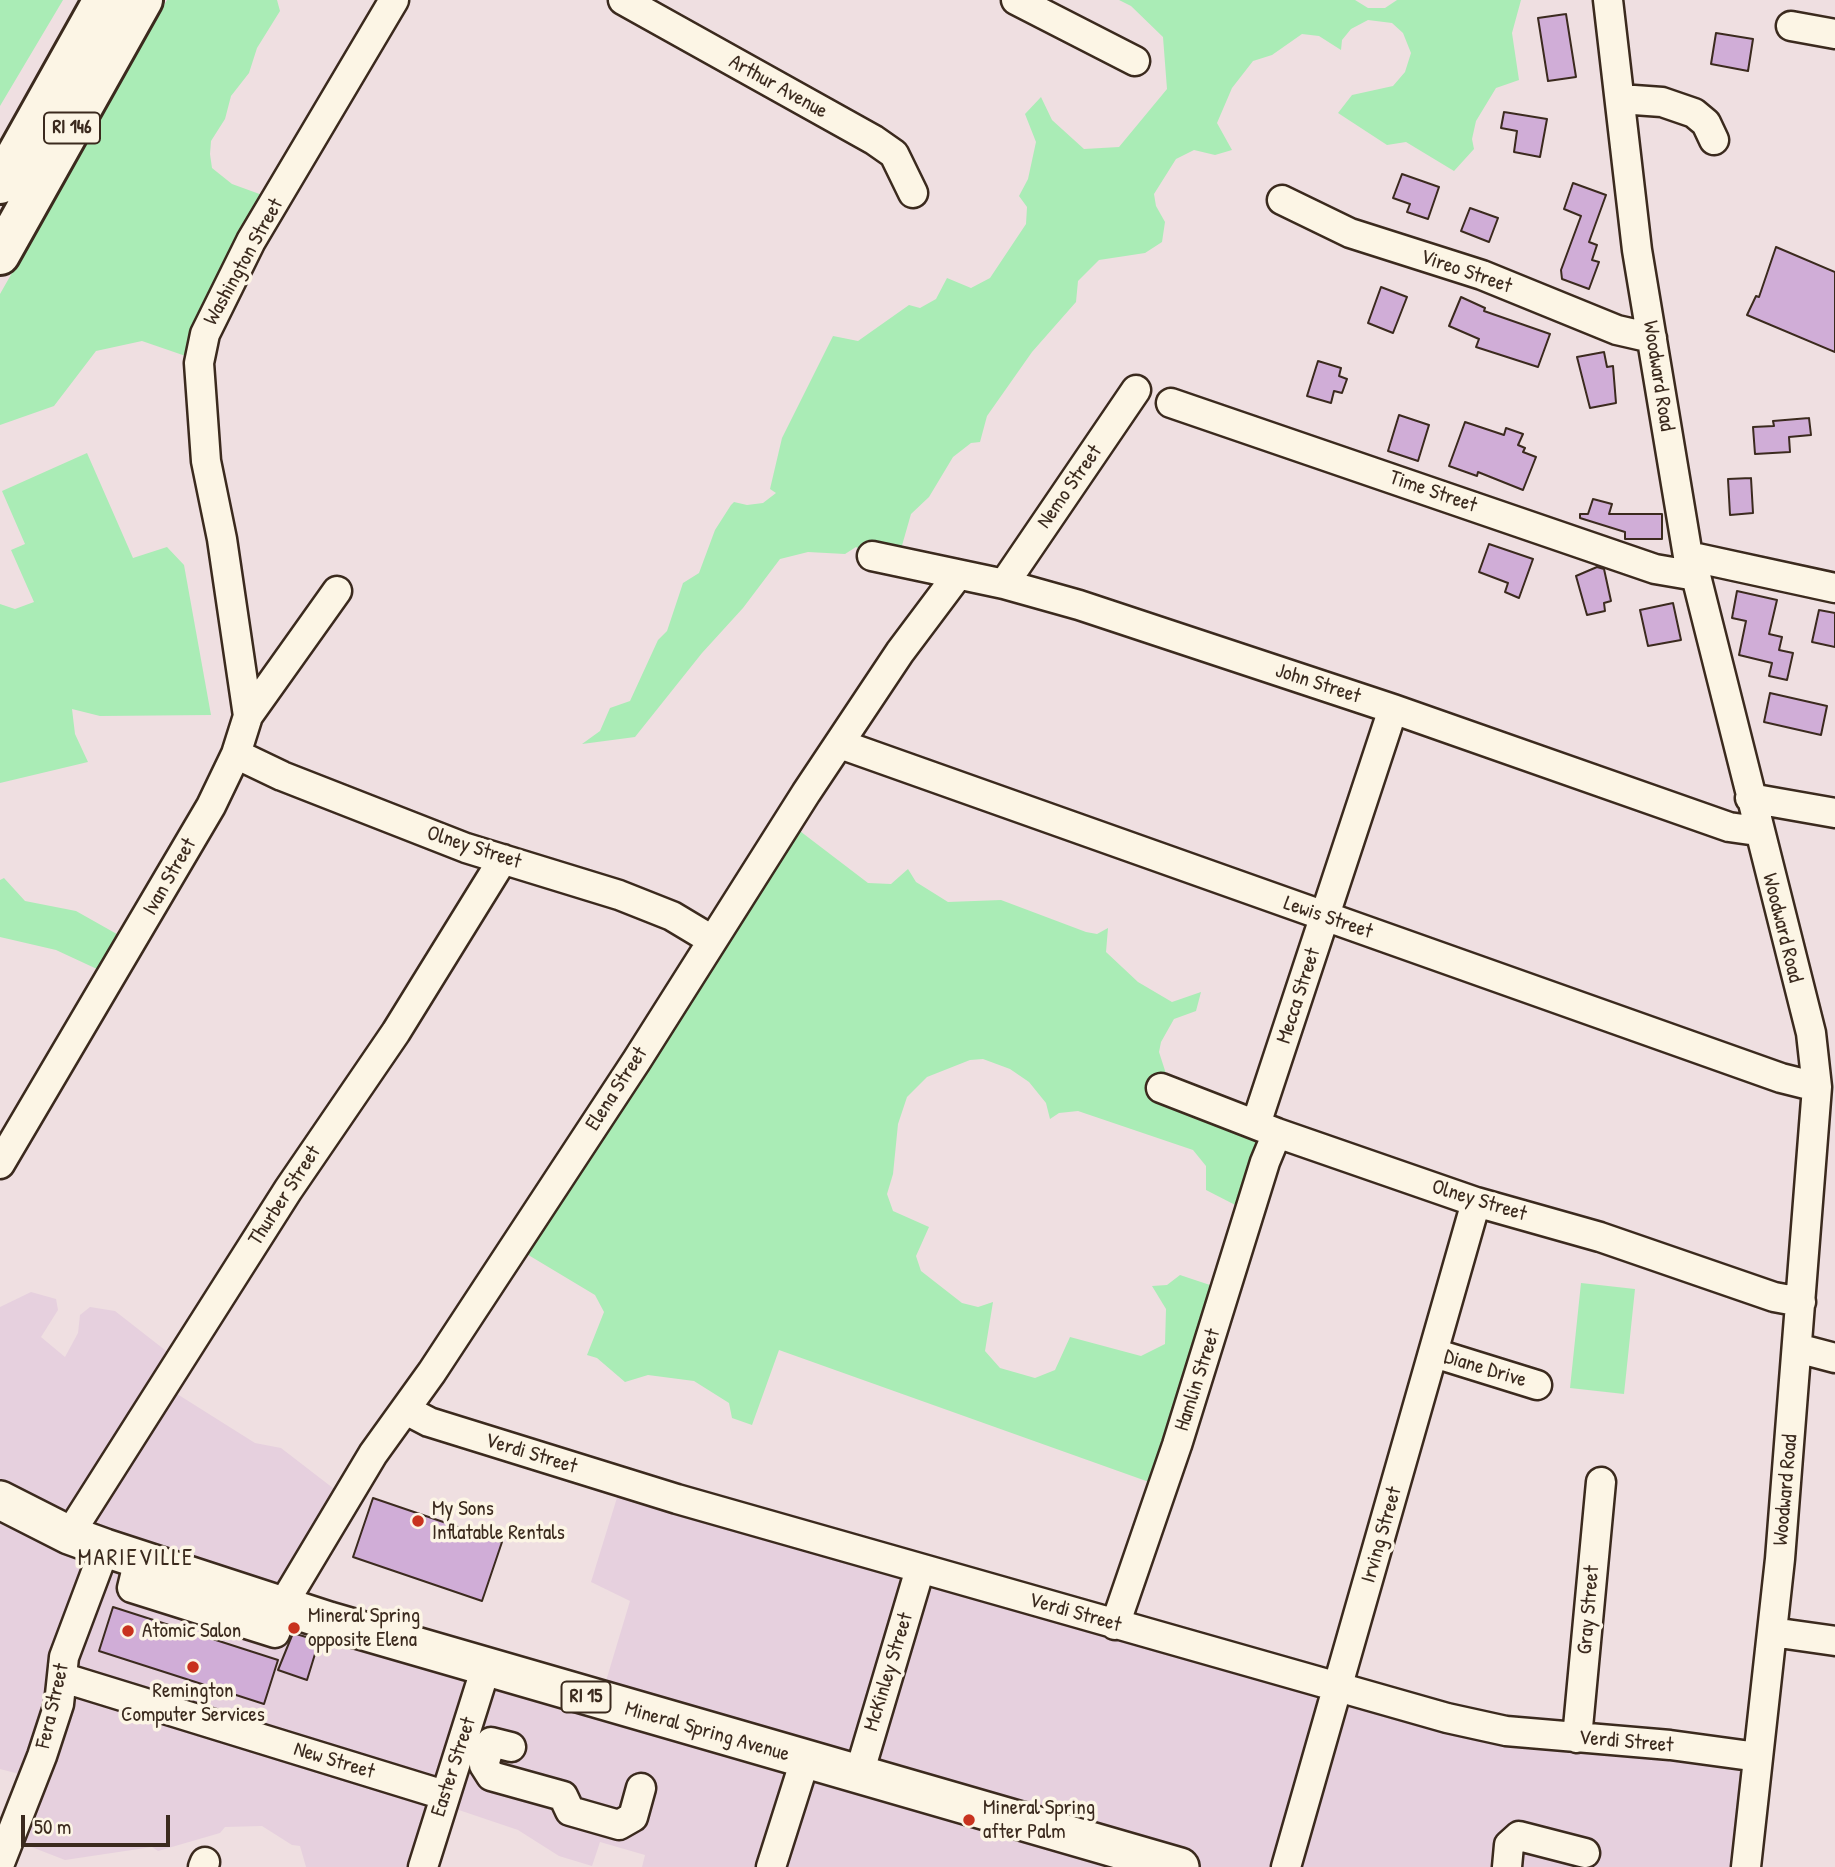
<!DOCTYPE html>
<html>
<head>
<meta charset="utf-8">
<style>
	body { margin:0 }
	#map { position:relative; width:1835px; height:1867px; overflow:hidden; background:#efdfe1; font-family:"Patrick Hand",sans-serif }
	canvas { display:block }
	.scale { position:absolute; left:21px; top:1815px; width:149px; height:32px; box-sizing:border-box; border:4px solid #3b2a1e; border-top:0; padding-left:9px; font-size:21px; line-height:24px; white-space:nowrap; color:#3b2a1e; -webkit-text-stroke:5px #fcf5e5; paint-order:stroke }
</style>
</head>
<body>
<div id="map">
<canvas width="1835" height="1867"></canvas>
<div class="scale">50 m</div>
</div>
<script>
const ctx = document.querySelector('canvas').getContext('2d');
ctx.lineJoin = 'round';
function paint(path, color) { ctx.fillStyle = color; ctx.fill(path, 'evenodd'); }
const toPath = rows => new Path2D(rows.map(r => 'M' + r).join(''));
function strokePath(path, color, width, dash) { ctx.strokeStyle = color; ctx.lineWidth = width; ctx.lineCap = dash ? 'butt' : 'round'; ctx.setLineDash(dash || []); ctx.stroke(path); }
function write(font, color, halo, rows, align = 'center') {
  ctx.font = font + ' "Patrick Hand",sans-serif'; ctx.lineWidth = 7; ctx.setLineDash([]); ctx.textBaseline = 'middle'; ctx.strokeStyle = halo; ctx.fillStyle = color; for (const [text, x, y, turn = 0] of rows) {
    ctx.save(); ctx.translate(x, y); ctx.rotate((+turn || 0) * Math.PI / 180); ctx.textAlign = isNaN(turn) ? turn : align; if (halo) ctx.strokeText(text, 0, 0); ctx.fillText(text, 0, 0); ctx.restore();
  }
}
const built = toPath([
	[31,1292,56,1299,58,1310,41,1337,65,1357,78,1333,80,1315,90,1307,115,1311,179,1361,166,1387,255,1443,281,1448,342,1495,277,1593,603,1691,630,1601,591,1582,624,1475,1455,1717,1760,1756,1748,1867,642,1867,645,1855,600,1842,592,1866,559,1856,518,1830,447,1806,423,1867,306,1867,300,1846,292,1845,262,1826,225,1827,220,1833,158,1851,152,1847,65,1860,16,1841,31,1777,0,1769,0,1307]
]);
const green = toPath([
	[0,0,63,0,0,106],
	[167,0,277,0,280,11,257,48,249,73,231,96,225,119,211,141,210,154,212,168,232,184,276,200,203,362,142,341,96,351,54,406,0,425,0,294],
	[1119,0,1355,0,1368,8,1385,8,1397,0,1521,0,1512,33,1519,80,1496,88,1476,121,1472,139,1474,149,1454,171,1406,142,1387,145,1338,113,1352,95,1393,86,1405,72,1411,53,1403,33,1392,23,1368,20,1351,29,1342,40,1341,50,1319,36,1302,34,1272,55,1253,61,1232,88,1217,123,1232,150,1215,155,1194,150,1176,159,1154,194,1156,206,1165,222,1162,242,1145,253,1099,260,1078,281,1076,302,1032,352,987,416,980,442,971,443,953,457,929,497,911,514,899,556,872,556,856,547,845,554,808,552,780,559,743,608,702,653,635,737,582,744,600,731,610,708,630,701,658,640,667,631,683,583,699,573,715,530,731,505,734,502,747,505,763,503,776,493,770,489,782,438,833,336,858,341,909,305,920,308,936,299,947,278,971,288,990,278,1026,224,1027,207,1019,196,1028,179,1036,142,1025,114,1041,97,1052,120,1084,149,1119,147,1167,89,1163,37,1131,6],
	[87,453,133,558,167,547,184,565,211,715,100,716,72,709,75,734,88,762,0,783,0,604,15,609,34,602,11,550,25,544,2,491],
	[792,825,868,883,891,884,908,869,916,882,948,902,1001,900,1086,932,1097,934,1108,928,1106,952,1138,982,1172,1002,1201,992,1196,1011,1174,1019,1161,1042,1159,1052,1169,1083,1278,1129,1247,1211,1206,1190,1206,1166,1193,1150,1078,1111,1059,1113,1050,1119,1046,1103,1029,1082,1010,1069,983,1059,970,1060,927,1077,907,1097,898,1124,893,1174,887,1194,893,1211,929,1227,916,1256,921,1271,962,1303,978,1307,993,1302,985,1351,1000,1368,1035,1378,1055,1370,1070,1337,1141,1356,1165,1344,1166,1309,1152,1286,1167,1285,1180,1275,1225,1290,1163,1487,779,1350,752,1425,732,1418,729,1403,694,1381,648,1375,625,1382,597,1358,587,1355,604,1312,595,1295,515,1247],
	[4,878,25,901,76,911,131,942,112,976,56,950,0,937,0,880],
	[1581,1283,1635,1289,1624,1394,1570,1388]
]);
const building = toPath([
	[1566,14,1576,77,1548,81,1538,18,1566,14],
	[1716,33,1753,39,1748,71,1711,64,1716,33],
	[1504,112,1547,119,1540,157,1514,152,1517,131,1501,128,1504,112],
	[1402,174,1439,187,1428,219,1407,212,1410,204,1393,198,1402,174],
	[1573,183,1606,195,1589,242,1597,245,1592,260,1599,262,1589,289,1562,279,1561,270,1581,216,1564,209,1573,183],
	[1470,208,1498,218,1489,242,1461,231,1470,208],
	[1776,247,1835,272,1835,352,1747,315,1756,296,1759,297,1776,247],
	[1381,287,1407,297,1393,333,1368,323,1381,287],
	[1461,297,1485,308,1484,311,1550,334,1538,367,1476,347,1479,339,1449,326,1461,297],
	[1604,352,1607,367,1613,366,1616,403,1590,408,1577,357,1604,352],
	[1318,361,1341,368,1339,376,1347,379,1342,393,1334,391,1331,403,1307,396,1318,361],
	[1399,415,1429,425,1418,461,1388,451,1399,415],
	[1809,418,1811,435,1789,437,1790,452,1755,454,1753,427,1774,426,1773,421,1809,418],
	[1465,422,1504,435,1506,428,1523,434,1518,445,1525,448,1523,452,1536,457,1523,490,1478,472,1477,476,1449,466,1465,422],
	[1751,478,1753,513,1730,515,1728,479,1751,478],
	[1593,499,1612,504,1609,514,1662,514,1662,539,1625,539,1625,532,1580,518,1580,514,1588,514,1593,499],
	[1489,544,1533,559,1519,598,1505,592,1508,583,1479,572,1489,544],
	[1597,567,1604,569,1611,601,1604,603,1605,611,1587,615,1576,576,1597,567],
	[1737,591,1777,600,1769,634,1782,637,1779,650,1793,653,1787,680,1769,676,1772,663,1739,655,1746,621,1732,618,1737,591],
	[1673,603,1681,640,1648,646,1640,610,1673,603],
	[1819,610,1835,613,1835,647,1812,642,1819,610],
	[1770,693,1827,706,1821,735,1764,722,1770,693],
	[373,1498,502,1542,482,1601,353,1557,373,1498],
	[113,1607,278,1660,264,1704,99,1651,113,1607],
	[293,1633,319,1641,307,1680,278,1670,293,1633]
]);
const minor = toPath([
	[623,0,874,140,894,154,913,193],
	[1016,0,1135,61],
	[1608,0,1637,250,1688,556,1696,576,1811,1033,1817,1087,1780,1559,1746,1867],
	[1791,26,1835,34],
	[1620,99,1662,102,1694,113,1706,123,1714,140],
	[1282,200,1350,233,1482,275,1617,330,1652,338],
	[1171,403,1655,569,1696,576],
	[872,556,1004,584,1079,605,1393,709,1729,827,1757,831],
	[1688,556,1835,588],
	[1004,584,1136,390],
	[248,716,222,539,206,461,199,363,205,334,251,241,394,0],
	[840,744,1781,1078,1817,1087],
	[236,754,282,776,466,848,619,895,672,916,712,940],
	[1750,798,1835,813],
	[1161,1088,1277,1133,1476,1202,1600,1237,1774,1297,1801,1302],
	[1256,1124,1393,709],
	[0,1164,211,806,236,754,248,716,337,591],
	[1797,1348,1835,1358],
	[1434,1353,1537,1385],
	[406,1410,429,1422,677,1499,1447,1718,1506,1731,1670,1745,1758,1757],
	[69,1535,288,1190,396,1032,503,859],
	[139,1559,132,1588,275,1633,291,1591,373,1454,432,1372,637,1060,806,793,900,652,957,576],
	[1115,1625,1177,1445,1265,1162,1277,1133],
	[1772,1632,1835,1641],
	[64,1678,444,1795],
	[1577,1738,1601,1482],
	[511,1747,491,1742,484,1765,491,1776,563,1796,570,1811,619,1825,633,1817,641,1788],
	[859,1774,920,1569],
	[0,1863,42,1756,59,1704,64,1657,105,1548],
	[203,1867,205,1862],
	[423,1867,486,1667],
	[771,1867,805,1760],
	[1286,1867,1476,1202],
	[1507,1867,1509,1845,1519,1836,1585,1853]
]);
const major = toPath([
	[0,1500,69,1535,105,1548,329,1621,1180,1867]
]);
const highway = toPath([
	[0,184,103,0],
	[0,255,143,0]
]);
const markers = [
	[418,1521,7,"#c8321e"],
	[294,1628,7,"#c8321e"],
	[128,1631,7,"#c8321e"],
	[193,1667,7,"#c8321e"],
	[969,1820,7,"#c8321e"]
];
const shields = [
	[72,128,56],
	[586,1697,49]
];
const shieldNames = [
	["RI 146",72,128],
	["RI 15",586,1697]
];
const streetNames = [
	["Arthur Avenue",778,87,29],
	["Washington Street",244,262,-61],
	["Vireo Street",1466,272,19],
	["Woodward Road",1658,376,81],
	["Nemo Street",1070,487,-55],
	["Time Street",1433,492,19],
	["John Street",1318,684,18],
	["Olney Street",474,848,18],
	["Ivan Street",170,877,-60],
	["Lewis Street",1328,918,19],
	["Woodward Road",1782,928,76],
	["Mecca Street",1299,996,-72],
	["Elena Street",617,1089,-57],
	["Thurber Street",285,1196,-57],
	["Olney Street",1479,1201,17],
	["Diane Drive",1485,1369,17],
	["Hamlin Street",1198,1380,-72],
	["Verdi Street",531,1454,17],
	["Woodward Road",1786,1490,-85],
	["Irving Street",1382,1535,-74],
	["Gray Street",1589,1610,-85],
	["Verdi Street",1075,1613,16],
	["McKinley Street",889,1672,-73],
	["Fera Street",53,1706,-77],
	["Mineral Spring Avenue",707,1732,16],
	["Verdi Street",1626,1742,5],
	["New Street",334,1761,17],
	["Easter Street",454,1767,-72]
];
const poiNames = [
	["My Sons",432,1509],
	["Inflatable Rentals",432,1533],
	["Mineral Spring",308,1616],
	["opposite Elena",308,1640],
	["Atomic Salon",142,1631],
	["Remington",193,1691,"center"],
	["Computer Services",193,1715,"center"],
	["Mineral Spring",983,1808],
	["after Palm",983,1832]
];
const neighbourhoodNames = [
	["MARIEVILLE",136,1559]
];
paint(built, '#e6d0de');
paint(green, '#aaecb6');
paint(building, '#d0add7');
strokePath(building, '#3b2a1e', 2);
strokePath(minor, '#3b2a1e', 33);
strokePath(major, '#3b2a1e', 42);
strokePath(highway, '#3b2a1e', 44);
strokePath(minor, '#fcf5e5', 28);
strokePath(major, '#fcf5e5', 37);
strokePath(highway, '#fcf5e5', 38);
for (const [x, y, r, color] of markers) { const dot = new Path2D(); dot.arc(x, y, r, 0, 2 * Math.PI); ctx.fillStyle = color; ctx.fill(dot); strokePath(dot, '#fcf5e5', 2.5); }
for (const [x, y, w] of shields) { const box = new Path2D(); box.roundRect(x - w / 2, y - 15.5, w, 31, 5); ctx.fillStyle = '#fcf5e5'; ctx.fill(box); strokePath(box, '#3b2a1e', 2); }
write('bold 19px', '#3b2a1e', null, shieldNames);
write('21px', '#3b2a1e', '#fcf5e5', streetNames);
write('21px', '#3b2a1e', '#fcf5e5', poiNames, 'left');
ctx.letterSpacing = '2px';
write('23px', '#3b2a1e', '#fcf5e5', neighbourhoodNames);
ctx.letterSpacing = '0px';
</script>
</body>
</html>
